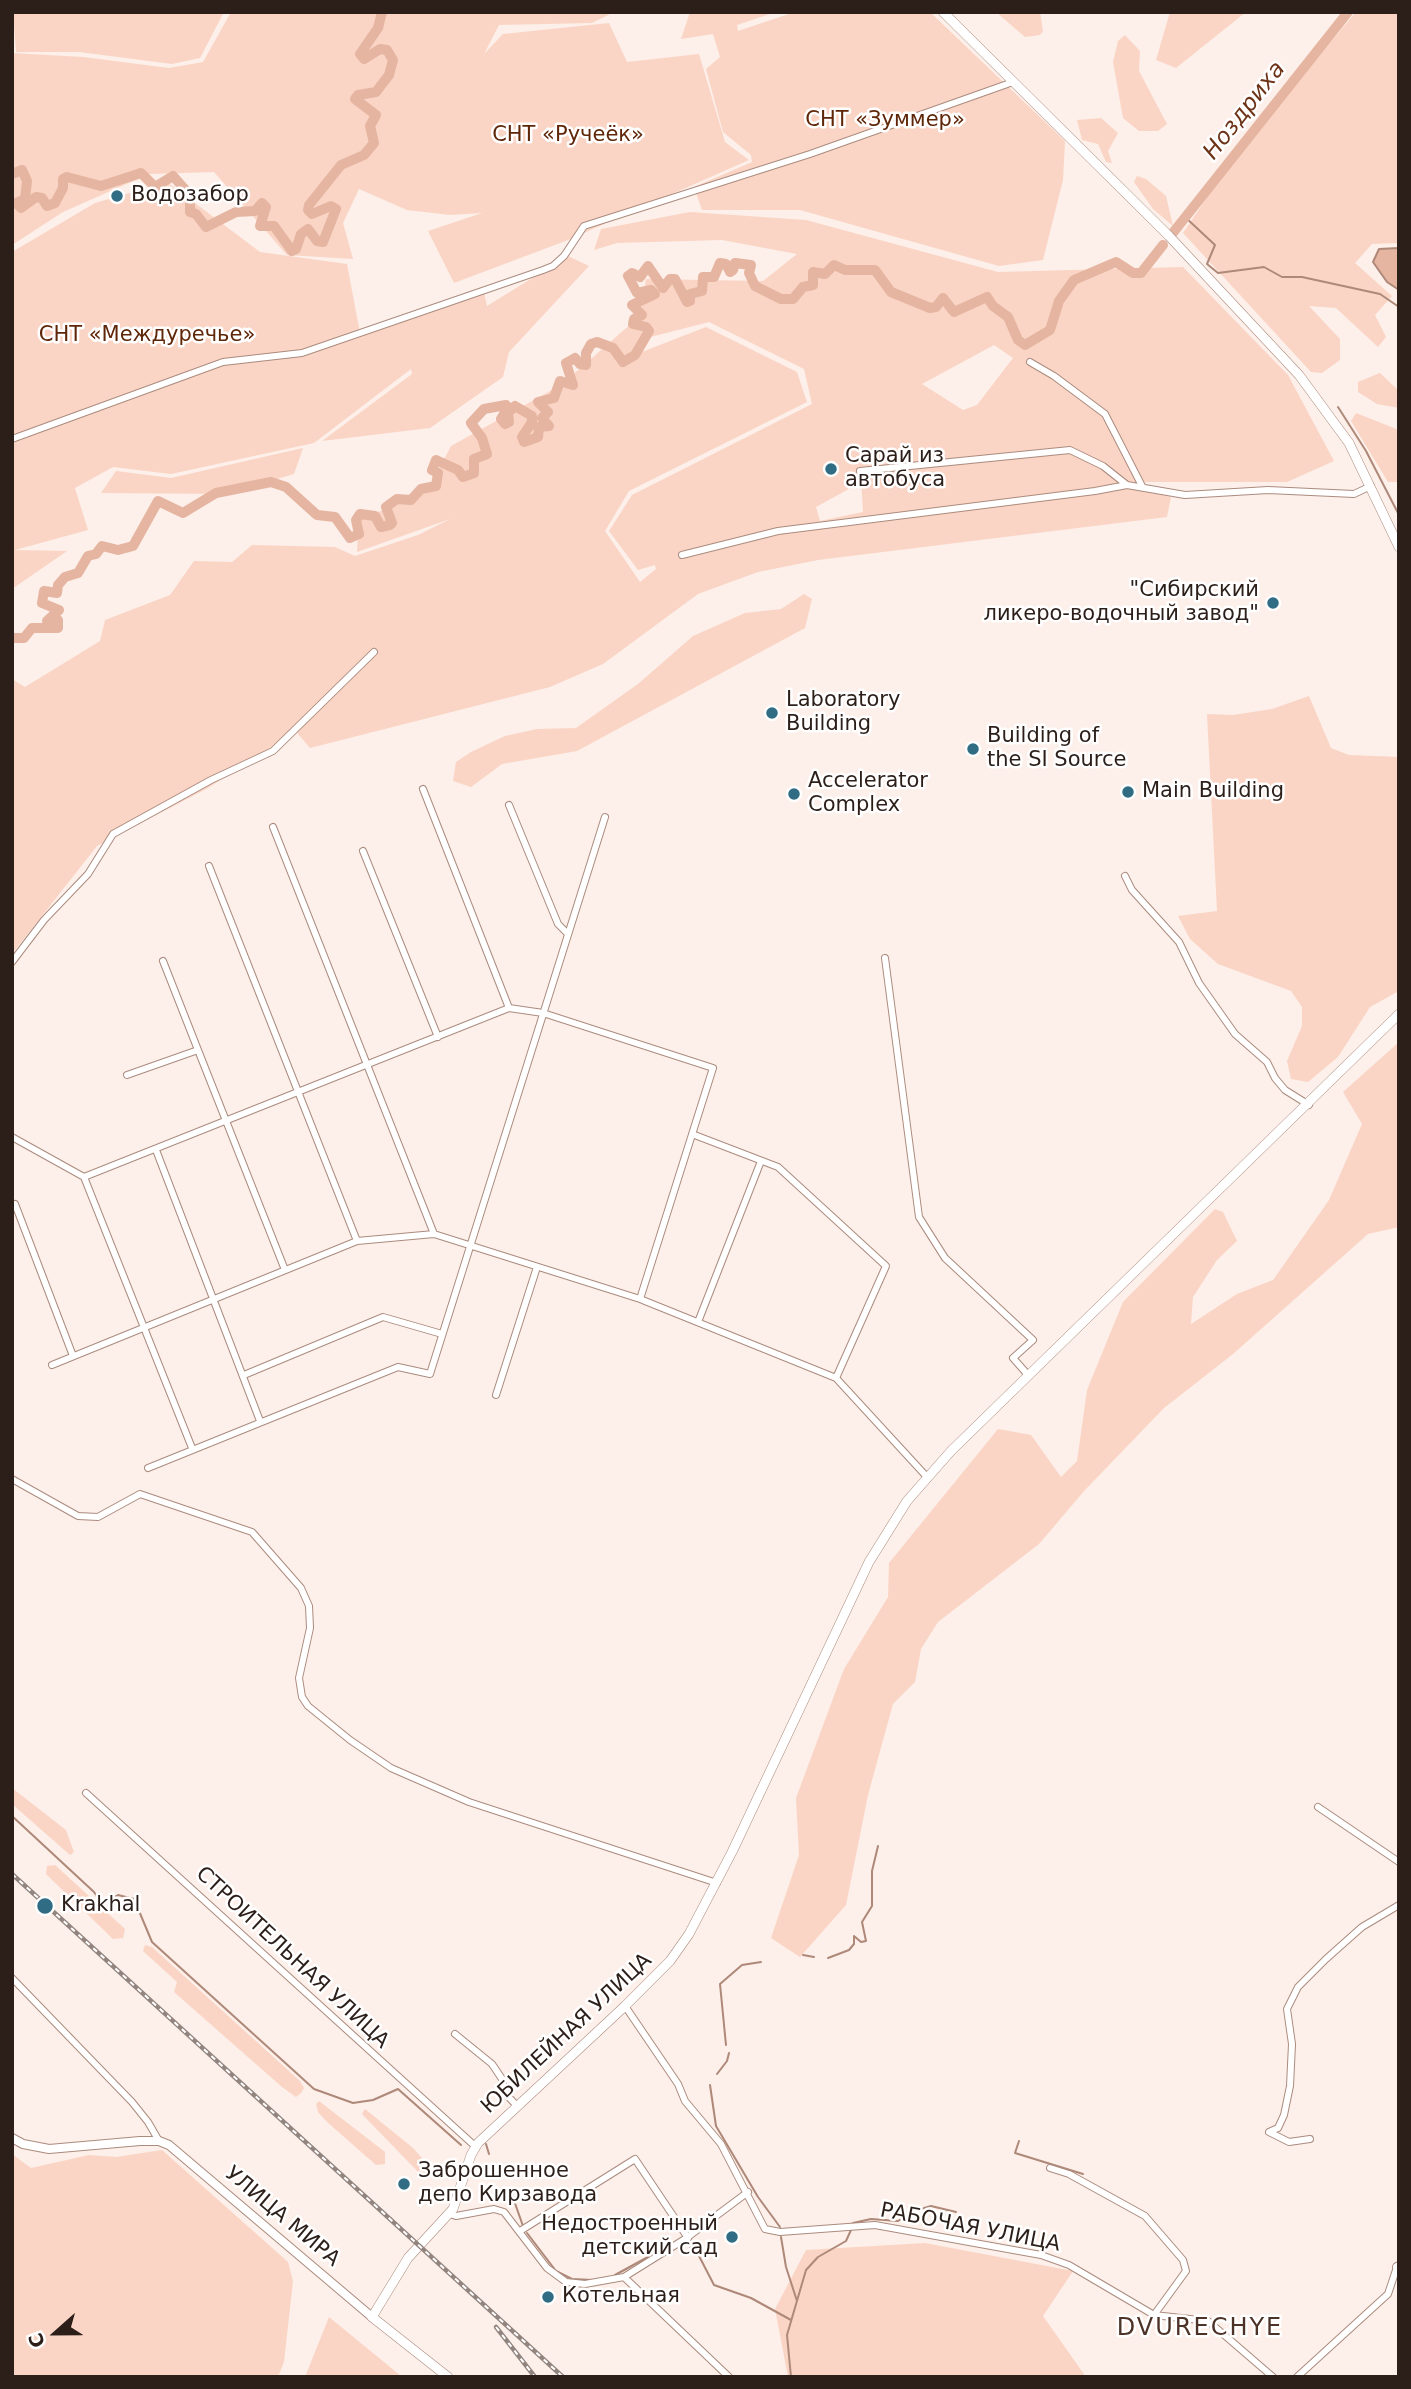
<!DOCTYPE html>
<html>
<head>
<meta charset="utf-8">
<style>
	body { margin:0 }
	#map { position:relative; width:1411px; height:2389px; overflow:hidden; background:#fdefe9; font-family:"DejaVu Sans",sans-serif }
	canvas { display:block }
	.frame { position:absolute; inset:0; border:14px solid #2c1f1a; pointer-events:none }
	.north { position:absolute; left:21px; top:2298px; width:70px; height:70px; -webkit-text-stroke:5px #fff; paint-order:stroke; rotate:249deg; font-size:19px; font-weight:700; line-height:28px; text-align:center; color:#2c1f1a }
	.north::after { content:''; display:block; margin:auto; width:24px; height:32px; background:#2c1f1a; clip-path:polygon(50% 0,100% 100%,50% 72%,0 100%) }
</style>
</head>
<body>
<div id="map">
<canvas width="1411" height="2389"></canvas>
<div class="frame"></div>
<div class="north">С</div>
</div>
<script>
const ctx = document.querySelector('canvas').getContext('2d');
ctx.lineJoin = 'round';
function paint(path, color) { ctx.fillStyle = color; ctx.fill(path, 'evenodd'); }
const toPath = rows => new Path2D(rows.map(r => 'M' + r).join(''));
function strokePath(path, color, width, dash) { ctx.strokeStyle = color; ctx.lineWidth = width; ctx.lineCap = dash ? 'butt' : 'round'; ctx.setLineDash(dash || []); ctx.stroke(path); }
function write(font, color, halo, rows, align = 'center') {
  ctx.font = font + ' "DejaVu Sans",sans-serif'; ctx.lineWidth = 5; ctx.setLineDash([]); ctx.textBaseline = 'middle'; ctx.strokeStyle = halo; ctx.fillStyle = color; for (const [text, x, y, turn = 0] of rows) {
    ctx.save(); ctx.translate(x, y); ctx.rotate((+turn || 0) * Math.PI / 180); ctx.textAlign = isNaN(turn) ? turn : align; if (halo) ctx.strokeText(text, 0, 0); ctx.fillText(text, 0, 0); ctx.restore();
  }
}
const green = toPath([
	[13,12,224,12,200,58,172,64,79,52,16,52],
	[231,12,614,12,592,23,499,25,484,54,503,34,609,23,627,62,699,54,725,142,749,160,568,240,454,283,428,231,482,213,450,215,407,210,359,189,343,223,353,259,287,255,214,172,149,174,63,212,12,245,12,53,83,57,169,68,203,62],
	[690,12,776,12,737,25,738,31,795,12,930,12,1065,141,1063,180,1043,260,999,266,800,210,702,210,694,187,752,162,751,155,723,132,706,69,720,57,713,34,681,39],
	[996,12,1040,12,1043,31,1040,35,1025,37],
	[1170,12,1246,12,1176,68,1156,60],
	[1356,12,1399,12,1399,243,1372,244,1355,263,1392,296,1375,315,1386,337,1378,347,1336,308,1309,306,1340,339,1340,360,1322,373,1311,372,1183,233,1240,148],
	[1125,35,1140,51,1139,71,1167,124,1158,131,1139,131,1123,118,1113,62,1118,41],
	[1101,118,1118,133,1108,151,1112,163,1106,162,1098,144,1082,140,1077,120],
	[1137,176,1146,179,1166,196,1173,226,1153,209,1134,182],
	[167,182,260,252,347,264,360,333,484,292,487,306,568,256,589,266,509,352,503,377,430,428,322,441,412,374,411,369,314,443,171,474,113,467,75,488,88,530,15,550,67,551,12,589,12,252,95,203],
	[690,212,806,220,998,272,1183,267,1288,375,1334,461,1287,482,1139,482,1141,488,1171,497,1167,517,818,560,758,572,698,594,603,664,550,687,310,748,293,728,269,749,208,788,97,846,12,954,12,679,25,687,100,641,105,620,170,595,194,561,232,562,252,545,335,547,355,556,418,535,450,519,357,552,359,520,427,492,451,446,561,385,640,316,646,279,763,281,797,254,722,240,617,243,594,250,601,229],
	[709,322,804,369,812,404,632,495,609,531,638,570,655,565,656,569,640,582,605,531,629,491,807,402,797,372,706,327,629,357,639,340],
	[994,345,1013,358,977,405,963,410,922,384],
	[861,478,863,512,820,521,816,507,847,490],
	[1380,373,1399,391,1399,408,1377,404,1358,392,1358,382],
	[1356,413,1399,430,1399,482,1388,482,1351,421],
	[303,448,294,474,225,494,101,493,116,471,171,478],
	[804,594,812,599,805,628,577,751,502,764,471,787,453,781,456,762,471,752,505,736,537,729,576,728,638,684,693,636,745,613,781,609],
	[1309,696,1331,748,1349,755,1399,757,1399,991,1370,1007,1338,1057,1308,1082,1291,1079,1287,1061,1302,1026,1302,1007,1291,991,1218,964,1190,939,1178,916,1217,911,1207,714,1233,715,1272,709],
	[1399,1042,1399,1227,1368,1234,1233,1354,1164,1408,1085,1490,1039,1544,938,1622,921,1649,915,1682,893,1704,868,1795,846,1905,800,1957,771,1938,799,1855,796,1798,844,1669,888,1597,889,1563,998,1429,1031,1435,1061,1477,1077,1461,1087,1390,1123,1302,1215,1209,1223,1212,1237,1241,1217,1260,1193,1297,1191,1324,1237,1294,1273,1280,1329,1200,1362,1124,1343,1092],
	[12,1788,66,1830,74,1852,70,1855,12,1804],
	[55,1865,125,1929,123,1938,113,1939,46,1874,47,1866],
	[145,1945,152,1947,300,2081,304,2088,301,2093,296,2097,282,2087,174,1992,177,1982,143,1951],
	[319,2101,385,2152,385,2164,376,2165,327,2122,318,2112,316,2104],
	[365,2109,413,2148,430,2167,430,2177,421,2175,362,2114],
	[162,2150,288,2262,293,2281,284,2362,278,2377,12,2377,12,2154,31,2168,89,2155,116,2157],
	[925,2243,1073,2271,1043,2316,1086,2377,788,2377,775,2309,806,2250],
	[329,2317,401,2376,401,2377,305,2377]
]);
const water = toPath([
	[1399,248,1399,290,1387,282,1373,262,1379,249,1399,248]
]);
const stream = toPath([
	[1185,217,1215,245,1207,264,1218,273,1264,267,1282,277,1302,277,1380,294,1399,307],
	[1338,407,1366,451,1399,515],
	[12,1816,94,1892,102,1904,118,1895,134,1899,152,1942,314,2089,353,2103,373,2100,398,2089,461,2145],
	[803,1955,814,1957],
	[828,1958,849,1950,854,1944,854,1936,861,1942,866,1941,862,1922,872,1906,872,1871,878,1846],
	[726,2045,720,1984,742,1965,761,1962],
	[717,2074,727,2061,729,2053],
	[710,2085,716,2126,758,2197,780,2227],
	[1019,2141,1015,2153,1083,2174],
	[486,2144,489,2154],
	[511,2192,523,2226],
	[853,2223,871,2219,898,2221,914,2211,931,2206,956,2212],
	[527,2233,556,2271,572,2279,593,2280],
	[781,2237,786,2267,797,2301],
	[687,2244,698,2254,714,2285,751,2298,791,2320],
	[615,2275,668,2246],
	[791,2377,787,2335,806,2270,818,2257,846,2241,851,2230]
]);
const river = toPath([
	[12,174,22,170,27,181,25,199,16,203,21,208,36,197,42,198,47,206,55,203,63,188,63,179,67,177,101,186,141,173,155,187,173,176,190,195,190,212,196,214,206,227,236,212,255,211,262,203,266,207,260,226,274,226,292,251,296,249,301,234,308,229,317,241,323,242,336,209,331,206,312,214,308,210,309,205,341,165,364,155,374,143,370,126,376,115,355,99,358,95,376,92,389,75,393,60,387,50,380,49,364,59,360,54,378,28,382,12],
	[1172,234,1348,12],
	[12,638,24,638,32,628,58,628,58,620,47,621,59,610,42,603,44,591,57,593,58,585,65,577,78,573,88,556,96,554,102,546,118,550,133,546,158,501,183,513,216,493,271,482,286,487,317,515,335,517,350,538,359,534,356,520,360,514,375,516,381,527,390,525,392,523,386,507,397,499,411,500,421,489,436,486,438,473,432,470,436,460,458,470,463,477,474,473,474,459,487,454,482,438,471,423,484,409,506,405,508,408,501,419,505,424,509,422,508,413,515,406,532,416,532,422,522,437,524,442,538,437,539,427,549,426,542,418,548,412,538,402,554,398,560,381,573,385,566,363,575,358,580,364,586,365,586,353,591,344,597,342,613,348,623,362,635,355,649,331,646,327,633,324,634,319,642,315,632,305,655,294,651,290,637,293,628,276,632,273,640,277,648,266,663,288,670,279,675,279,687,302,690,301,690,294,702,291,703,277,714,277,720,263,726,264,730,272,733,270,735,263,751,265,749,273,755,286,781,299,793,299,803,287,813,285,813,272,825,274,834,265,845,270,875,270,891,292,930,308,936,307,943,298,954,312,987,297,993,306,1008,317,1018,340,1025,345,1050,330,1059,301,1074,280,1116,262,1133,273,1141,273,1163,245]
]);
const minor = toPath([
	[1030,362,1054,376,1105,414,1142,486],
	[12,439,223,362,302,353,543,270,553,266,564,256,584,226,810,154,1013,82],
	[860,471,1070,450,1103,466,1127,485],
	[682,555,778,531,1095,491,1127,485,1185,495,1268,490,1354,494,1371,486],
	[423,789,509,1008],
	[509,805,558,924,568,934],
	[273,827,434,1234],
	[363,851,438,1037],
	[209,866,357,1241],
	[1125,876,1132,890,1179,942,1199,983,1235,1034,1267,1062,1275,1078,1285,1090,1309,1105],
	[885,958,919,1217,945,1258,1033,1340,1013,1358,1029,1376],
	[163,961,198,1050],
	[12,962,44,920,88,874,113,834,211,780,273,751,374,652],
	[127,1075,198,1050,285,1270],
	[692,1134,778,1167,886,1266,836,1378],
	[12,1137,84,1177,192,1448],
	[156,1150,260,1421],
	[84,1177,509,1008,543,1013,713,1068,640,1299],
	[15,1204,73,1356],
	[698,1322,761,1161],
	[52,1365,357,1241,434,1234,640,1299,836,1378,927,1477],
	[244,1375,383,1317,442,1334],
	[496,1395,537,1267],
	[148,1468,398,1367,430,1374,605,817],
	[12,1479,78,1516,98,1517,140,1494,252,1532,301,1588,309,1606,310,1628,299,1678,302,1697,308,1706,350,1740,391,1768,469,1802,717,1883],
	[86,1793,476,2147],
	[1318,1807,1399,1862],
	[12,1978,132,2102,148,2122,159,2141],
	[625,2006,678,2084,685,2101,721,2144,765,2229,780,2232,875,2225,1041,2255,1069,2265,1154,2315,1208,2321,1273,2377],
	[455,2034,492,2064,502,2079,505,2093,517,2106],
	[1310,2139,1289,2142,1269,2132,1278,2128,1284,2115,1290,2086,1292,2044,1287,2009,1298,1987,1326,1959,1362,1927,1399,1905],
	[1050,2168,1069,2174,1145,2216,1183,2260,1186,2271,1154,2315],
	[450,2214,456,2216,494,2209,504,2212,547,2268,566,2282,585,2284,624,2277,729,2377],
	[520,2231,635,2159,688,2238],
	[624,2277,685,2239,748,2192],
	[1297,2377,1388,2294,1397,2267]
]);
const tertiary = toPath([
	[12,2138,23,2144,49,2149,140,2141,159,2141,169,2145,372,2317],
	[1397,2267,1399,2266]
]);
const secondary = toPath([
	[943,12,1169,236,1299,375,1349,443,1399,547],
	[448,2377,372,2317,408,2258,453,2209,471,2155,478,2143,625,2006,670,1961,689,1934,732,1852,869,1562,907,1501,951,1451,1399,1014]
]);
const rail = toPath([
	[12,1874,563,2377],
	[496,2327,535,2377]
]);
const markers = [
	[117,196,7,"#306c83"],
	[831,469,7,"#306c83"],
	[1273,603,7,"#306c83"],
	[772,713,7,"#306c83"],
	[973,749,7,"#306c83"],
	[1128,792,7,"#306c83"],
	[794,794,7,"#306c83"],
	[45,1906,9,"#306c83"],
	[404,2184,7,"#306c83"],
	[732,2237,7,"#306c83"],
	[548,2297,7,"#306c83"]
];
const parkNames = [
	["СНТ «Зуммер»",885,121],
	["СНТ «Ручеёк»",568,136],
	["СНТ «Междуречье»",147,336]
];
const poiNames = [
	["Водозабор",131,196],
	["Сарай из",845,457],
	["автобуса",845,481],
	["\"Сибирский",1259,591,"right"],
	["ликеро-водочный завод\"",1259,615,"right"],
	["Laboratory",786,701],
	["Building",786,725],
	["Building of",987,737],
	["the SI Source",987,761],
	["Accelerator",808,782],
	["Complex",808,806],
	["Main Building",1142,792],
	["Krakhal",61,1906],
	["Заброшенное",418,2172],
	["депо Кирзавода",418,2196],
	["Недостроенный",718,2225,"right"],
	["детский сад",718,2249,"right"],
	["Котельная",562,2297]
];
const streetNames = [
	["СТРОИТЕЛЬНАЯ УЛИЦА",292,1958,43],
	["ЮБИЛЕЙНАЯ УЛИЦА",567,2034,-43],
	["УЛИЦА МИРА",282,2217,40],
	["РАБОЧАЯ УЛИЦА",970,2228,11]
];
const waterNames = [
	["Ноздриха",1245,111,-52]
];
const quarterNames = [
	["DVURECHYE",1200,2329]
];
paint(green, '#fad5c5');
paint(water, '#e5b5a1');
strokePath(water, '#ae8878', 2);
strokePath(stream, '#ae8878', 2);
strokePath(river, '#e5b5a1', 10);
strokePath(minor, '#ab8b7e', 8);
strokePath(tertiary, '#ab8b7e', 10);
strokePath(secondary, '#ab8b7e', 10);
strokePath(minor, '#fff', 6);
strokePath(tertiary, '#fff', 8);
strokePath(secondary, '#fff', 9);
strokePath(rail, '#92847f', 4.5);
strokePath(rail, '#fff', 2, [5]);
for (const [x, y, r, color] of markers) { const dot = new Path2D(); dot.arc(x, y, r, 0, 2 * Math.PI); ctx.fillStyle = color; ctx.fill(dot); strokePath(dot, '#fff', 2.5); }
write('21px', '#5f2608', '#fff', parkNames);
write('21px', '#2c1f1a', '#fff', poiNames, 'left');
write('21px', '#2c1f1a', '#fff', streetNames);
write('italic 23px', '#6d3317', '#fff', waterNames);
ctx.letterSpacing = '2px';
write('24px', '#4d3327', '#fff', quarterNames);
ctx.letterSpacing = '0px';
</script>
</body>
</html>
